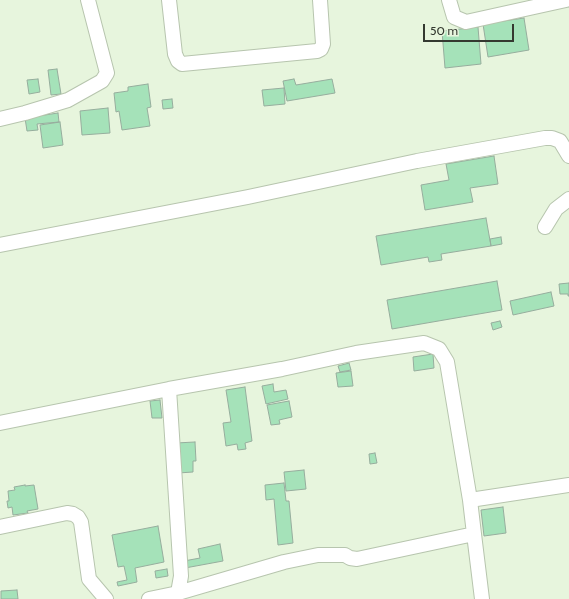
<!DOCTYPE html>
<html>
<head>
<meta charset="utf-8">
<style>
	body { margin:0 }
	#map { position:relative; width:569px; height:599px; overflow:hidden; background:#e7f5dd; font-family:Cabin,sans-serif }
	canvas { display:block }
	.scale { position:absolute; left:423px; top:24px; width:91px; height:18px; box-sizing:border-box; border:2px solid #343930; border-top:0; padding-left:5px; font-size:12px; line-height:14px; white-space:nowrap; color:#343930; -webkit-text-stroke:3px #e7f5dd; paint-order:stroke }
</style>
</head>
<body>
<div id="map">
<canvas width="569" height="599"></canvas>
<div class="scale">50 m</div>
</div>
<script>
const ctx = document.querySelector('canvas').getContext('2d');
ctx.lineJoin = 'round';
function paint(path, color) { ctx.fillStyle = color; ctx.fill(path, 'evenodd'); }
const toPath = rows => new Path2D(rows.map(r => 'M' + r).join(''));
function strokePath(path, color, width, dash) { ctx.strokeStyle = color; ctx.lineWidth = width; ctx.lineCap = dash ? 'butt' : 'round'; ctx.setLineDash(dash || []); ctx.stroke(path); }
const building = toPath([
	[524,18,529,50,488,57,483,24,524,18],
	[478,27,481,64,445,68,442,31,478,27],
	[57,69,61,94,51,95,48,70,57,69],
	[38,79,40,92,29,94,27,80,38,79],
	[294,79,296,85,332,79,335,93,287,101,283,81,294,79],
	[148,84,151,107,147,108,150,126,122,130,119,111,116,112,114,93,128,91,128,87,148,84],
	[284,88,285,104,264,106,262,90,284,88],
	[172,99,173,108,163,109,162,100,172,99],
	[108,108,110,133,82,135,80,111,108,108],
	[58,113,59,122,37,124,38,130,27,131,25,118,58,113],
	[60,122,63,145,43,148,40,125,60,122],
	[494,156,498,184,470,188,473,202,425,210,421,185,449,180,446,164,494,156],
	[486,218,491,246,441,254,442,260,429,262,428,257,381,265,376,236,486,218],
	[501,237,502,244,491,246,490,239,501,237],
	[497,281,502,310,392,329,387,300,497,281],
	[569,283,569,296,568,296,568,294,560,294,559,284,569,283],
	[551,292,554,306,513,315,510,301,551,292],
	[500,321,502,327,493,330,491,323,500,321],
	[433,354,434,368,414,371,413,357,433,354],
	[349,363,351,370,340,372,338,366,349,363],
	[351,371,353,386,338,387,336,373,351,371],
	[273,384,274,392,286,390,288,399,266,404,262,386,273,384],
	[245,387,252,441,245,443,246,449,238,450,237,444,226,446,223,423,231,422,226,390,245,387],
	[160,400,162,418,152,418,150,401,160,400],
	[289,401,292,417,279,420,280,424,271,425,267,405,289,401],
	[195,442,196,461,193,461,193,472,178,473,176,443,195,442],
	[375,453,377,463,370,464,369,454,375,453],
	[304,470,306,489,286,491,284,472,304,470],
	[284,483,286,501,289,501,293,543,278,545,274,499,266,500,265,485,284,483],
	[25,485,25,486,34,485,38,509,27,511,28,513,13,515,12,507,8,508,7,501,9,501,8,491,15,490,14,487,25,485],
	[503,507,506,533,484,536,481,510,503,507],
	[158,526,164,562,135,568,137,582,118,586,117,582,127,580,124,566,118,567,112,535,158,526],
	[220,544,223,561,185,568,184,561,200,558,198,549,220,544],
	[167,569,168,576,156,578,155,571,167,569],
	[17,590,18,599,1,599,1,591,17,590]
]);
const minor = toPath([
	[169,0,175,54,178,61,182,64,317,51,321,49,323,44,320,0],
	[449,0,454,17,466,22,566,0],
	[0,119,25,113,68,100,102,81,107,73,88,0],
	[545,227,556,209,569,199],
	[0,245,248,197,417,161,545,138,552,138,560,141,569,156],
	[0,423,169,389,282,369,356,353,424,343,439,349,447,362,470,500,569,485],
	[0,527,67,513,73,514,78,517,81,522,89,579,106,599],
	[474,534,482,599],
	[178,593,284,562,318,555,345,555,350,558,357,559,474,534,470,500],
	[149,599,178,593,181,576,169,389]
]);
paint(building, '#a5e2b9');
strokePath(building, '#96ad9d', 1);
strokePath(minor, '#b7c5ae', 16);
strokePath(minor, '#fff', 14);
</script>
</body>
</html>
